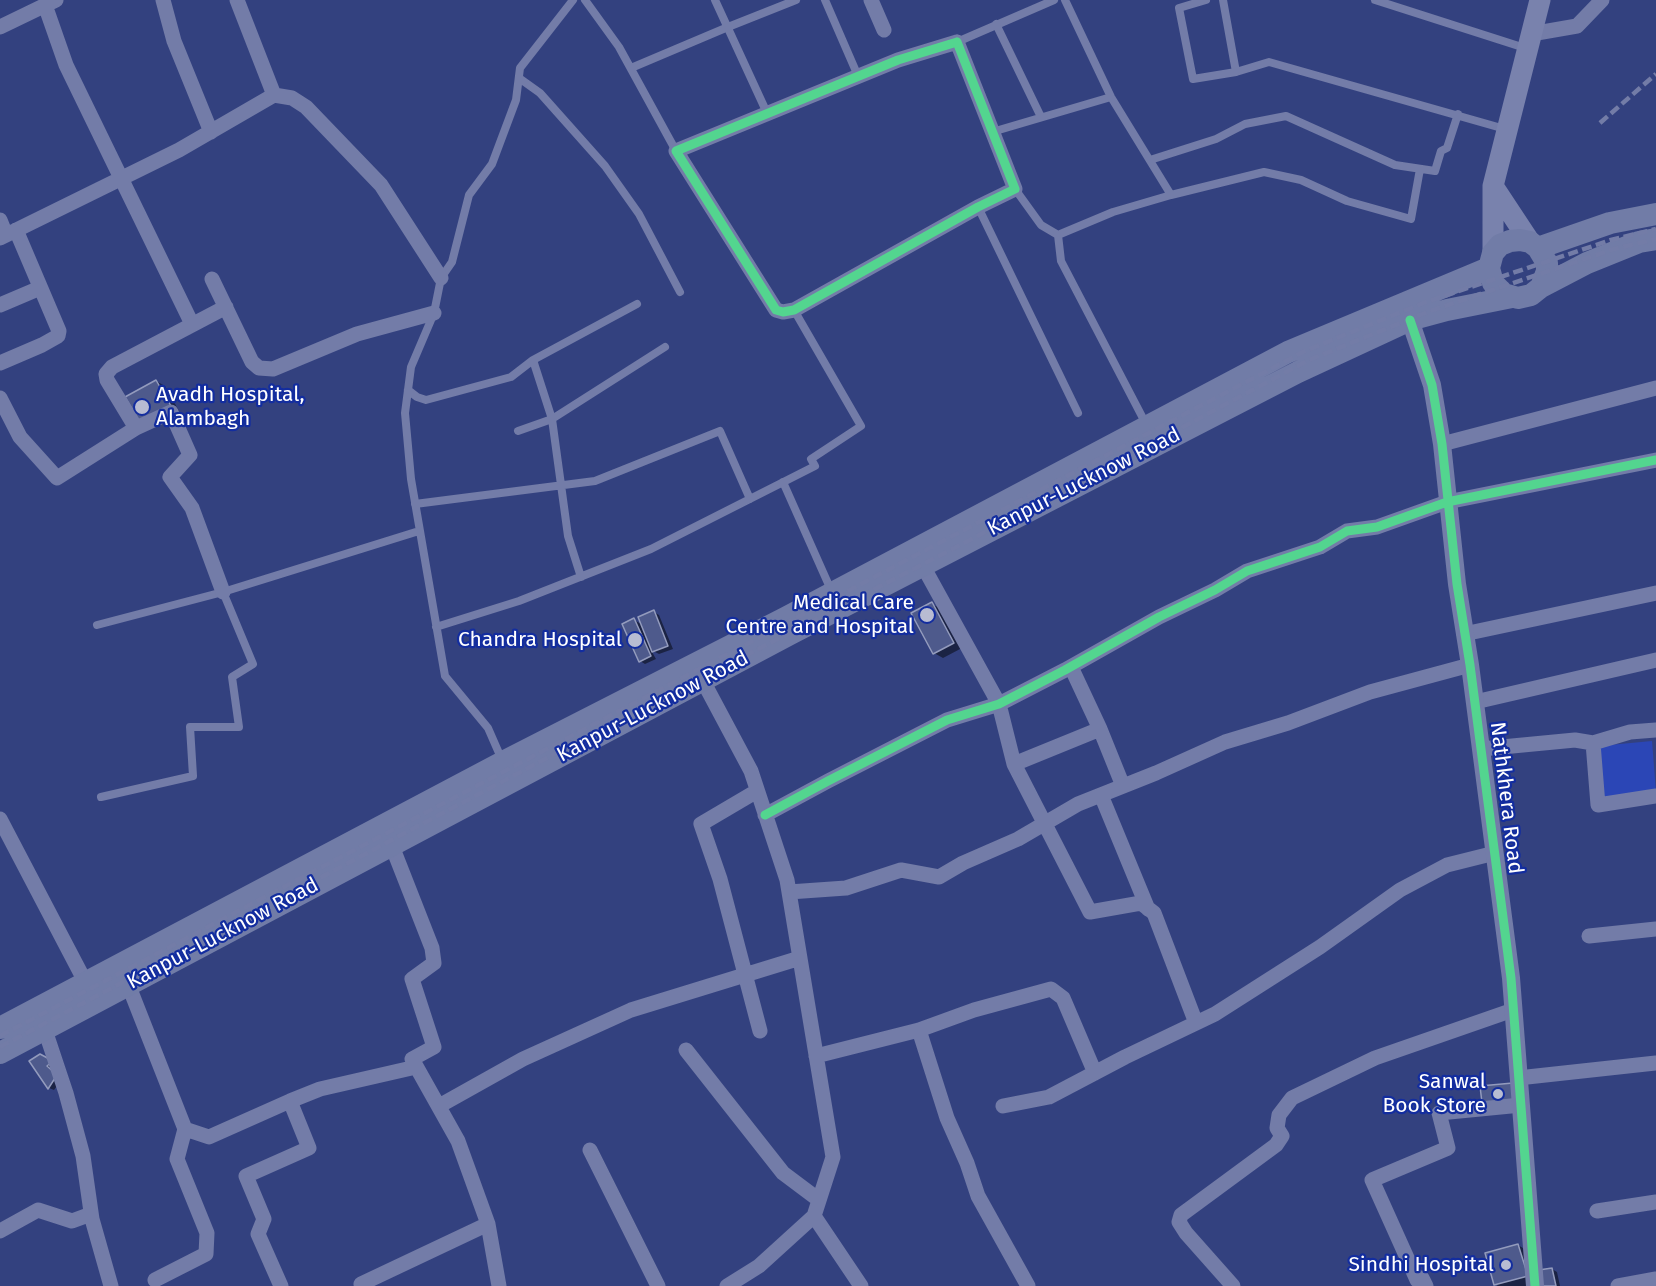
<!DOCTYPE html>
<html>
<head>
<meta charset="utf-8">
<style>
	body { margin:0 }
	canvas { display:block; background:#33417f }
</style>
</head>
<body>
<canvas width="1656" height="1286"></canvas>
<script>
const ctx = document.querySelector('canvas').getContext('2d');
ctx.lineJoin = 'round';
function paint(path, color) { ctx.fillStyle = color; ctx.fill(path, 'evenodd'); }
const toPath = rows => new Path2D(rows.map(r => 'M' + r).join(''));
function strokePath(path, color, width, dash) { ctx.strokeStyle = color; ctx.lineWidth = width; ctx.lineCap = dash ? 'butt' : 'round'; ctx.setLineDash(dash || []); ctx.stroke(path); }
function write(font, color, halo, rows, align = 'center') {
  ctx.font = font + ' "Fira Sans",sans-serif'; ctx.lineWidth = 4.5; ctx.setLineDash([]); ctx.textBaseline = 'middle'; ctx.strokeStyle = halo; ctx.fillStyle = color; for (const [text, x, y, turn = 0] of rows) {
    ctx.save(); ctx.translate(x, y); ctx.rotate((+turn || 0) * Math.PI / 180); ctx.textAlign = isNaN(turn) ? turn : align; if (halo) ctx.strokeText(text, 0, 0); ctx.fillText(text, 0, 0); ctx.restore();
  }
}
const green = toPath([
	[1652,741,1656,792,1604,797,1599,746]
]);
const shadow = toPath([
	[156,381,165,386,179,411,127,397],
	[932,604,941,609,962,648,943,658,934,653],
	[654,612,659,615,673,649,659,654,651,650,656,659,645,664,640,661,634,620,643,625],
	[31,1061,57,1065,62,1079,54,1090,49,1088],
	[1518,1245,1536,1256,1540,1272,1552,1269,1557,1272,1560,1286,1498,1286,1495,1284]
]);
const building = toPath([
	[156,380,171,406,140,423,125,397,156,380],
	[932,602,954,643,933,654,911,613,932,602],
	[654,610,668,646,652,652,638,617,654,610],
	[634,618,651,656,639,662,622,624,634,618],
	[40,1054,53,1061,47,1066,57,1075,48,1089,29,1061,40,1054],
	[1513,1083,1515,1101,1482,1103,1480,1086,1513,1083],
	[1518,1244,1528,1276,1494,1285,1485,1253,1518,1244],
	[1552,1268,1556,1286,1542,1286,1539,1270,1552,1268]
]);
const service = toPath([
	[585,0,619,47,676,151],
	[715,0,767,113],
	[825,0,858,76],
	[1065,0,1111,97,1171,195,1264,172,1301,180,1347,201,1411,219,1420,169],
	[1206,0,1179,8,1193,79,1236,72,1269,62,1505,129],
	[1223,0,1236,72],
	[1375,0,1525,48],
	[996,24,1041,117],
	[957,42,1054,0],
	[631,68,728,27,796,0],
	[519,78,540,93,605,166,639,214,680,292],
	[992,132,1111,97],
	[1150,160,1216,139,1245,124,1286,116,1395,165,1435,171,1441,151,1447,148,1458,114],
	[1015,189,1041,225,1058,235,1113,212,1171,195],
	[978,207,1078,413],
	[1058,235,1061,261,1147,426],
	[533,360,552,419,568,536,581,577],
	[408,390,417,397,426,400,511,377,533,360,637,304],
	[518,431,552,419,665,347],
	[783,482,831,590],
	[415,504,595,481,720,431,750,499],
	[97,625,223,592,419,531],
	[436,627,519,601,651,549,815,466,811,459,861,426,794,310],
	[502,760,488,728,445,676,411,479,405,413,411,367,434,313,441,278,452,262,469,195,492,164,516,100,520,68,573,0],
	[101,797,193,776,190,727,239,727,232,677,253,664,223,592]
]);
const minor = toPath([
	[163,0,174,41,211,132],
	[237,0,274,95],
	[871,0,884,30],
	[45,5,66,65,192,324],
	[0,27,56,0],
	[1531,34,1577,26,1602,0],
	[957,42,1015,189,978,207,794,310,783,312,776,310,676,151,898,60,957,42],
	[0,220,6,235],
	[0,238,179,150,274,95,292,98,306,107,381,185,441,278],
	[212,279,252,362,259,368,273,369,357,334,434,313],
	[0,305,40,288],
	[0,363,42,345,58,336,59,331,16,230],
	[0,398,20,437,57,478,136,428,171,412,190,455,170,477,192,508,223,592],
	[136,428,107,380,106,374,112,367,226,307],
	[1442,444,1656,388],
	[923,566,999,704,1014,764,1090,912,1141,903,1154,913,1196,1023],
	[1464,634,1656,593],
	[703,681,751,771,787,880,833,1157,814,1216,861,1286],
	[1475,702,1656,660],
	[1100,729,1123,786],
	[1656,730,1630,732,1593,743,1598,805,1656,796],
	[1481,749,1575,740,1593,743],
	[1014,764,1100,729,1071,667],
	[757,791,701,824,720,879,760,1031],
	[1101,795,1148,909],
	[765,815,828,781,947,720,999,704,1065,670,1159,617,1215,590,1247,571,1320,547,1347,531,1377,527,1447,502,1656,460],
	[0,819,89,989],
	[392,846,432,948,434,963,412,979,434,1047,412,1059,458,1141,488,1224,499,1286],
	[789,892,846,888,901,870,939,877,963,863,1018,839,1078,804,1156,773,1225,742,1288,723,1370,692,1470,665],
	[1589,936,1656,929],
	[128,984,185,1129,177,1159,207,1233,206,1254,155,1280],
	[45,1030,66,1093,83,1156,92,1219,111,1286],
	[919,1030,947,1118,967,1163,978,1196,1028,1286],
	[686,1050,783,1173,819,1200],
	[816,1056,919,1030,974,1010,1051,989,1063,998,1095,1073],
	[1518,1078,1656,1063],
	[290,1101,320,1089,416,1067],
	[439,1106,523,1059,631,1010,800,958],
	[1003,1106,1049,1097,1125,1057,1215,1014,1320,947,1400,890,1447,865,1495,853],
	[185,1129,209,1137,290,1101,309,1148,246,1176,264,1219,258,1234,281,1286],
	[590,1150,658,1286],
	[1597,1211,1656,1202],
	[0,1231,38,1210,72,1221,91,1214],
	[361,1284,488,1224],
	[727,1286,759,1266,814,1216],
	[1233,1286,1186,1233,1179,1222,1181,1215,1276,1145,1282,1136,1277,1128,1279,1115,1292,1098,1375,1058,1513,1010],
	[1426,1286,1422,1278,1417,1280,1372,1180,1448,1148,1439,1113,1521,1105],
	[1618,1286,1656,1279]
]);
const tertiary = toPath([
	[1410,320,1432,385,1442,444,1457,584,1470,665,1511,978,1535,1286]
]);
const secondary = toPath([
	[1493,186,1530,242],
	[1493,253,1493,186,1540,0]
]);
const primary = toPath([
	[1538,248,1610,223,1656,214],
	[1541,287,1547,271,1547,263,1538,248,1530,242,1520,240,1510,241,1500,245,1493,253,1489,268,1493,283,1504,294,1518,298,1531,295,1541,287,1587,263,1639,242,1656,239],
	[0,1028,503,762,785,618,1288,352,1489,268],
	[0,1053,792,633,1298,372,1410,320,1447,310,1512,297]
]);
const rail = toPath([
	[1600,123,1656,74],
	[0,1036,1305,351,1426,302,1611,240,1656,229],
	[0,1047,564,749,970,540,1309,360,1430,311,1614,249,1656,239]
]);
const cycleway = toPath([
	[957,42,1015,189,978,207,794,310,783,312,776,310,676,151,898,60,957,42],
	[1410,320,1432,385,1442,444,1457,584,1470,665,1511,978,1535,1286],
	[765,815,828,781,947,720,999,704,1065,670,1159,617,1215,590,1247,571,1320,547,1347,531,1377,527,1447,502,1656,460]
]);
const markers = [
	[142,407,8,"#b8bcd2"],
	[927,615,8,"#b8bcd2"],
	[635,640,8,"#b8bcd2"],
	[1498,1094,6,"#b8bcd2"],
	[1506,1265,6,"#b8bcd2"]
];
const poiNames = [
	["Avadh Hospital,",156,395,"left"],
	["Alambagh",156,419,"left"],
	["Medical Care",914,603],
	["Centre and Hospital",914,627],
	["Chandra Hospital",622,640],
	["Sanwal",1486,1082],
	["Book Store",1486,1106],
	["Sindhi Hospital",1494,1265]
];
const streetNames = [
	["Kanpur-Lucknow Road",1084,482,-27],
	["Kanpur-Lucknow Road",653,707,-28],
	["Nathkhera Road",1506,798,83],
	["Kanpur-Lucknow Road",223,934,-28]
];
paint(green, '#2b46b6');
paint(shadow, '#0007');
paint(building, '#4e5a8c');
strokePath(building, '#939bbd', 1.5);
strokePath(service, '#737ca8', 8);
strokePath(minor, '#737ca8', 15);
strokePath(tertiary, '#737ca8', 18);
strokePath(secondary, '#7982ad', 21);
strokePath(primary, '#717ca7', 22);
strokePath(rail, '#737ca7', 4.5, [10, 4.5]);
strokePath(cycleway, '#53d58f', 9);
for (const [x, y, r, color] of markers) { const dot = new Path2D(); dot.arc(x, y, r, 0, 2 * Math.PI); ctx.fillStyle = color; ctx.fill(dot); strokePath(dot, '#132d9f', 2); }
write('21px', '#fff', '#132d9f', poiNames, 'right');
write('21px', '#fff', '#132d9f', streetNames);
</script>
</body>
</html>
